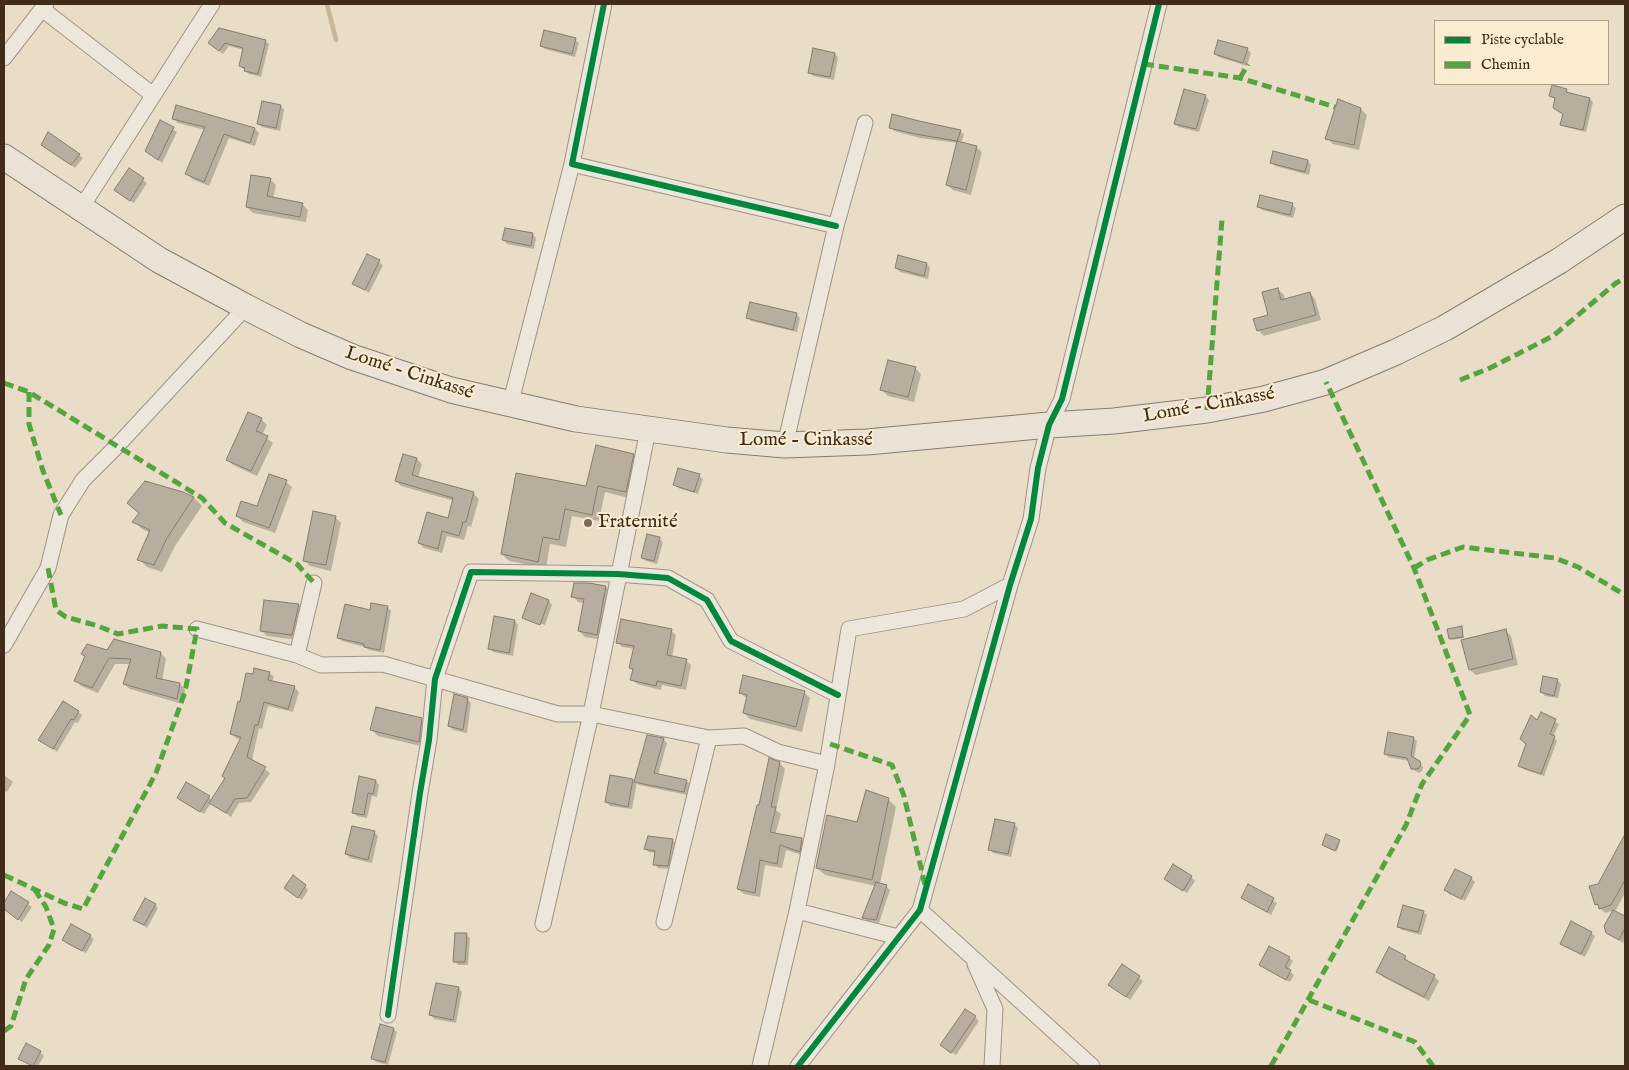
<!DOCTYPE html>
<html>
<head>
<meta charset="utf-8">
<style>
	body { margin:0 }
	#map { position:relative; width:1629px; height:1070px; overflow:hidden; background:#e9ddc7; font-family:"IM FELL English",serif }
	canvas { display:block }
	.frame { position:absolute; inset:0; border:5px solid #412b1b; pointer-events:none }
	.legend { position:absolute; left:1434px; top:20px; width:175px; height:65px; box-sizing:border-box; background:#faecd1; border:1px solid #b09f88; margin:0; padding:6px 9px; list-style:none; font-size:15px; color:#412b1b }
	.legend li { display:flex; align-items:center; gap:10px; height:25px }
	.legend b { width:25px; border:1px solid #b09f88 }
</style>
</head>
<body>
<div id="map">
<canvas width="1629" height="1070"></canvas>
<div class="frame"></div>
<ul class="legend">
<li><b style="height:6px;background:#00873e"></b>Piste cyclable</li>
<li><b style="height:6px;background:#55a440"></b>Chemin</li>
</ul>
</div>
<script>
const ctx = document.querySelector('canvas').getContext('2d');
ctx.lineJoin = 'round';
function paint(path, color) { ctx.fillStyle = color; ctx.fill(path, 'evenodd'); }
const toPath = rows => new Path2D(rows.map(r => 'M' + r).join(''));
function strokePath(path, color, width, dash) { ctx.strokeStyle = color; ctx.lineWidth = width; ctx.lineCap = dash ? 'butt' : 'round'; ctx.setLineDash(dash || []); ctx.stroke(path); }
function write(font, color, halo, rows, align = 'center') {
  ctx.font = font + ' "IM FELL English",serif'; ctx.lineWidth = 4; ctx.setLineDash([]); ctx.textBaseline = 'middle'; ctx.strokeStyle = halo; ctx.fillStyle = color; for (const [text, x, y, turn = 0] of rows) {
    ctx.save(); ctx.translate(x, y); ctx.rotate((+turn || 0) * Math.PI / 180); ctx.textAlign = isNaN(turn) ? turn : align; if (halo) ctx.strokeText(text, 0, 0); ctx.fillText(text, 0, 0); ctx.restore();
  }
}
const shadow = toPath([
	[575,40,579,43,575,57,545,49,541,46],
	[265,41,269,44,261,77,249,74,240,66,244,50,229,46,223,54,209,43],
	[1247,49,1251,53,1247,66,1219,57,1215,54],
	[835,54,838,57,834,80,813,76,810,73],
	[1553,87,1567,91,1570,94,1590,99,1593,102,1586,132,1565,127,1562,124,1568,118,1556,99,1551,96],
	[1205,96,1209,100,1199,132,1179,127,1175,124],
	[263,102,281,106,284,110,280,131,262,127,259,124],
	[1361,109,1367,115,1359,150,1333,144,1327,138],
	[174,119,255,129,259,133,255,146,229,138,209,186,192,179,187,174,205,130,178,123],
	[161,122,177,132,162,163,146,151],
	[890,127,960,131,964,135,961,143,976,147,982,152,971,195,953,190,947,185,958,143,920,138,894,131],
	[43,145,79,155,83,158,75,168],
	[1308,161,1311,165,1309,175,1275,166,1271,162],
	[130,170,147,183,134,203,120,194],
	[270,179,276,185,273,199,302,204,308,210,306,222,253,213,247,207],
	[1292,205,1296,208,1293,218,1262,210,1258,206],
	[532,234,536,238,534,249,507,244,504,240],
	[368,255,383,265,369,293,353,283],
	[927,264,930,268,928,279,900,272,896,268],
	[1278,289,1284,295,1285,300,1310,293,1315,299,1321,320,1264,336,1258,330,1270,315],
	[796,314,800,318,797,332,751,321,748,317],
	[915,368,921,374,914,402,888,396,882,390],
	[261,419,267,425,262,435,273,443,257,476,233,465,227,459],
	[404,455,417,459,422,464,418,478,474,494,479,499,471,527,468,526,464,540,447,536,442,553,424,548,419,543,449,519,454,501,401,486,396,481],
	[633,455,641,462,633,499,605,492,599,521,572,516,566,547,550,544,546,568,509,561,502,554,587,487],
	[699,476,703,479,698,494,678,488,674,484],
	[286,482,292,487,275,533,243,522,237,516,258,508],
	[183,493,194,498,202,506,175,546,162,572,147,567,139,559,150,533,142,529,134,521,140,513,128,503],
	[335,517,341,523,331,571,310,566,304,560],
	[660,539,663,542,657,564,646,561,642,558],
	[606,587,611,593,602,640,585,637,579,631,585,603,578,602,573,596],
	[265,601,299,605,305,611,298,640,267,636,261,630],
	[549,601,552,605,545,625,526,618,526,621,524,618],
	[387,607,391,611,384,653,369,650,365,647,342,641,339,638,371,611],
	[515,621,518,625,513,656,493,652,489,648],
	[1461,628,1464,638,1452,640,1450,639],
	[1505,630,1511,636,1518,665,1476,675,1470,670],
	[671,631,676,635,672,658,686,661,691,665,686,690,662,685,661,690,637,684,632,679,634,671,630,668,635,649,622,647,618,642],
	[107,651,161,653,166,659,162,681,180,684,185,690,182,704,130,689,124,684,130,664,115,664,98,693,81,686,76,680,86,658,82,654],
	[269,673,274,677,272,682,294,687,299,692,293,712,268,706,262,729,259,728,252,760,270,773,251,802,239,803,231,817,211,803,204,814,179,798,209,797,212,801,226,779,241,740,236,738,231,734,241,703,254,676],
	[1557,680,1561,684,1558,698,1545,696,1541,692],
	[740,693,805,693,810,698,802,732,750,719,744,713,748,699],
	[467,699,471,703,467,733,453,730,449,726],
	[78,712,82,715,78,723,75,722,57,752,40,740],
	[1542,714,1559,724,1553,737,1557,741,1544,776,1523,769,1520,765,1527,744],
	[421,719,427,725,425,747,378,736,372,730],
	[648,736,663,739,667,743,658,775,686,781,690,784,687,795,639,785,637,782,632,809,610,806,606,802,633,780,635,782],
	[1413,738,1417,741,1414,759,1423,767,1422,771,1419,773,1412,769,1409,761,1388,757,1385,754],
	[780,763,785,769,776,810,781,814,775,835,802,840,807,845,805,856,786,850,782,868,765,865,760,897,744,894,738,889,760,807],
	[4,775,13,782,7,792,4,790],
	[360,778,376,781,379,785,377,797,372,796,367,818,357,816,353,812],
	[888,799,896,807,880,884,886,886,890,890,879,923,867,921,864,918,876,886,825,875,817,868,858,823],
	[1014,824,1018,828,1011,857,993,853,990,849],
	[374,832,378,836,372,863,350,858,346,854],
	[648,837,673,841,676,844,671,869,658,868,654,864,656,853,649,852,645,849],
	[1623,840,1625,842,1625,893,1616,910,1605,913,1596,904],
	[1339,841,1340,842,1337,851,1323,845],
	[1191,877,1195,881,1187,893,1170,882],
	[1471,878,1475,882,1465,901,1449,894,1446,890],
	[305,886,308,890,302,900,290,892],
	[1249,886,1277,903,1271,915,1242,897],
	[11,892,32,907,22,922,4,908],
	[155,905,158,908,147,928,135,920],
	[1613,911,1625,918,1625,938,1623,943,1607,932],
	[1423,912,1427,915,1421,935,1402,930,1398,926],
	[1591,933,1595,936,1585,957,1565,947,1562,944],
	[466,935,470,938,468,965,458,965,455,961],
	[90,936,94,939,86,953,67,944,64,940],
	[1405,957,1409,963,1434,976,1439,981,1429,1001,1383,977,1378,972],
	[1289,958,1293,961,1288,970,1294,975,1290,982,1264,968,1260,965],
	[1122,965,1143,981,1130,1000,1109,985],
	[458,988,462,992,456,1023,434,1019,431,1015],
	[975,1017,979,1021,956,1055,946,1049],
	[393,1029,397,1032,388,1065,376,1062,372,1058],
	[40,1052,44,1056,38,1066,31,1066,19,1058]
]);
const stream = toPath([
	[327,4,336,40]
]);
const building = toPath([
	[219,28,266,40,258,74,244,71,245,68,239,66,243,48,225,43,219,51,208,43,219,28],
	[544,30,576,38,572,54,540,46,544,30],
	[1218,40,1248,48,1243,63,1214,54,1218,40],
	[813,48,835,53,830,77,808,73,813,48],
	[1552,85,1567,89,1566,92,1590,98,1583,130,1560,125,1563,114,1553,108,1555,98,1549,96,1552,85],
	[1184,89,1206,95,1196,129,1174,124,1184,89],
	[1338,99,1361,108,1354,145,1325,139,1338,99],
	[262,101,281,105,276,128,257,124,262,101],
	[176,105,255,128,250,143,224,134,204,182,185,174,205,127,172,119,176,105],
	[892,114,919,121,961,130,957,141,915,134,889,128,892,114],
	[160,120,174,127,158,160,145,151,160,120],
	[48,132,80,154,71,165,41,145,48,132],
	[957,141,977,146,966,190,946,185,957,141],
	[1273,151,1308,160,1305,172,1270,163,1273,151],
	[129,168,144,178,130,201,114,190,129,168],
	[251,175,271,178,267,196,303,203,300,217,246,207,251,175],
	[1260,195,1293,203,1290,215,1257,207,1260,195],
	[505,228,533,233,531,246,502,240,505,228],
	[367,254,380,260,365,290,352,284,367,254],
	[898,255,927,263,924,276,895,268,898,255],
	[1278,288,1281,300,1310,292,1316,315,1257,331,1253,319,1268,315,1262,292,1278,288],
	[750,302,797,313,793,330,746,318,750,302],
	[888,360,916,367,908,397,880,390,888,360],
	[248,412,262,418,256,431,268,436,251,471,226,460,248,412],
	[596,445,634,454,626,492,598,486,592,515,565,509,559,540,543,537,538,562,501,554,516,473,586,486,596,445],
	[403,454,417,458,412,475,474,492,466,522,463,522,459,536,442,531,438,549,418,543,427,512,448,518,453,498,395,481,403,454],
	[678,468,700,474,694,492,673,485,678,468],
	[269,474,287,480,269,528,236,516,241,501,257,506,269,474],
	[145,481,183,492,194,497,167,538,154,565,137,560,150,530,132,522,139,513,127,503,145,481],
	[313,511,336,516,326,565,303,561,313,511],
	[647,534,660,537,654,561,641,558,647,534],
	[574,583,589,583,606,586,597,635,578,631,584,599,571,597,574,583],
	[531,593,549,600,540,625,522,618,531,593],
	[264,600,299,604,292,635,260,631,264,600],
	[371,603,388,606,380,650,364,647,364,644,337,638,345,604,370,610,371,603],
	[494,616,515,620,509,653,488,649,494,616],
	[621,619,672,629,667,655,687,659,681,686,657,681,656,686,630,680,633,669,629,668,634,646,616,643,621,619],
	[1462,626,1463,637,1449,639,1447,629,1462,626],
	[1506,629,1513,659,1469,670,1461,640,1506,629],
	[114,639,161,652,156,678,180,683,177,699,123,684,131,659,109,658,92,688,74,681,85,656,81,654,87,644,107,650,114,639],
	[254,668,270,672,268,680,295,686,288,709,264,702,258,725,255,725,247,757,266,767,247,798,235,799,226,813,209,803,225,778,222,776,241,737,230,734,238,701,240,702,246,673,253,674,254,668],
	[743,675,805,691,796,727,743,713,747,695,739,693,743,675],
	[1543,676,1558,679,1554,696,1540,692,1543,676],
	[454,694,468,698,463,730,448,726,454,694],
	[63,701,79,711,74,720,71,719,53,749,38,740,63,701],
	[376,707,422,718,419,742,370,730,376,707],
	[1541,712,1556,719,1550,734,1555,736,1541,774,1518,766,1526,744,1520,739,1531,715,1537,720,1541,712],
	[1388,732,1414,737,1411,756,1420,761,1421,765,1418,769,1411,769,1407,758,1384,754,1388,732],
	[647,735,664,738,654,773,687,780,684,792,634,782,647,735],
	[769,758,780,762,771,807,776,807,770,832,802,838,800,852,780,845,777,864,760,860,755,893,737,889,757,805,759,805,769,758],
	[610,775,633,779,628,807,605,802,610,775],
	[359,776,376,780,373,794,368,793,364,815,352,813,359,776],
	[186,782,210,796,200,812,177,798,186,782],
	[866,790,889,798,872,880,816,868,827,815,857,822,866,790],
	[995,819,1015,823,1008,854,988,850,995,819],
	[352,826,375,831,368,860,345,854,352,826],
	[1326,834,1340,840,1335,851,1322,845,1326,834],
	[1625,834,1625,880,1611,905,1599,909,1598,904,1595,905,1589,886,1598,884,1625,834],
	[648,836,673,839,668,866,653,865,655,851,644,849,648,836],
	[1173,864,1192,876,1183,891,1164,879,1173,864],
	[1455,869,1472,877,1461,899,1444,890,1455,869],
	[293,875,306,885,298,898,284,888,293,875],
	[876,882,887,885,876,920,862,918,876,882],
	[1248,884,1274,898,1267,912,1241,898,1248,884],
	[11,891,29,902,18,920,4,909,4,903,11,891],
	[145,898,156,904,144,925,133,920,145,898],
	[1403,905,1424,911,1418,932,1397,927,1403,905],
	[1613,910,1625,916,1625,928,1619,940,1606,933,1604,926,1613,910],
	[1571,921,1592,932,1581,954,1560,944,1571,921],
	[71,924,91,935,82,951,62,940,71,924],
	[455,933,467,933,465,962,453,962,455,933],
	[1269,946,1290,957,1285,967,1291,970,1286,980,1259,965,1269,946],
	[1389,947,1406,956,1404,959,1435,975,1424,997,1376,972,1389,947],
	[1122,964,1140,976,1126,997,1108,985,1122,964],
	[436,983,459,987,453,1020,429,1015,436,983],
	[965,1009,976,1016,951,1053,940,1045,965,1009],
	[380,1024,394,1028,385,1062,371,1059,380,1024],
	[26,1043,41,1051,33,1066,18,1059,26,1043]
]);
const minor = toPath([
	[604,4,572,164,836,226],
	[42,9,153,95],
	[4,58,46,4],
	[81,208,212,4],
	[510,405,572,164],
	[785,445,836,226,865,123],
	[197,629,297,655,321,665,383,664,558,714,591,714,709,738,744,736,778,752,827,764],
	[4,645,48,568,61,515,83,480,117,446,246,307],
	[297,655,314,583],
	[920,910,1092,1066],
	[797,911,898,937],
	[664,922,709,738],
	[543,924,591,714,648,430],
	[975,964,995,1009,992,1066],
	[388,1015,420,793,429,740,435,679,471,572,618,574,668,578,707,600,731,641,838,695],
	[760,1066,797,911,827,764,849,629,964,609,1010,585],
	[798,1066,920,910,1010,585,1031,519,1038,468,1049,425,1062,399,1159,4]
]);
const trunk = toPath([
	[4,157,159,260,246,307,301,335,352,357,451,390,576,419,727,440,785,445,867,442,1049,425,1114,421,1207,410,1264,399,1326,382,1396,352,1445,328,1559,261,1625,217]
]);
const quiet = toPath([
	[1144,64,1240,78,1335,107],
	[1240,78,1248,64],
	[1460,380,1490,368,1553,336,1616,283,1625,278],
	[4,383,29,392,202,498,225,523,297,564,314,583],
	[29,392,29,424,43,471,61,515],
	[1207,410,1222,219],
	[1414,568,1427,560,1463,547,1555,558,1578,567,1625,595],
	[830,744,892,765,904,796,925,885],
	[4,875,64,903,83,909,156,773,185,692,197,629,162,626,118,634,98,626,66,617,56,610,48,568],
	[1309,1000,1415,1042,1433,1066],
	[4,1031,11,1026,26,979,49,945,54,929,46,907,35,890],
	[1271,1066,1406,825,1422,784,1470,715,1414,568,1326,382]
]);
const cycleway = toPath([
	[604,4,572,164,836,226],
	[388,1015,420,793,429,740,435,679,471,572,618,574,668,578,707,600,731,641,838,695],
	[798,1066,920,910,1010,585,1031,519,1038,468,1049,425,1062,399,1159,4]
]);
const markers = [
	[588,523,5,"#7c6957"]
];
const streetNames = [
	["Lomé - Cinkassé",409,374,18],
	["Lomé - Cinkassé",1209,406,-10],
	["Lomé - Cinkassé",806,441]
];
const poiNames = [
	["Fraternité",598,523]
];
paint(shadow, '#0003');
strokePath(stream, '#c8b497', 4.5);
paint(building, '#b8ae9f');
strokePath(building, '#867c6f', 1);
strokePath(minor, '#9e9486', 17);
strokePath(trunk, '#867c6f', 27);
strokePath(minor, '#ece6db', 15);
strokePath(trunk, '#e9e2d5', 25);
strokePath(quiet, '#55a440', 5, [10, 5]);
strokePath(cycleway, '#00873e', 6);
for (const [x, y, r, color] of markers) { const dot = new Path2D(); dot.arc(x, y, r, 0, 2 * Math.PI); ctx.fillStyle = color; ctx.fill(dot); strokePath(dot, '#faecd1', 2); }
write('19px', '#412b1b', '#faecd1', streetNames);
write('19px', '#412b1b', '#faecd1', poiNames, 'left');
</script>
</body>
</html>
